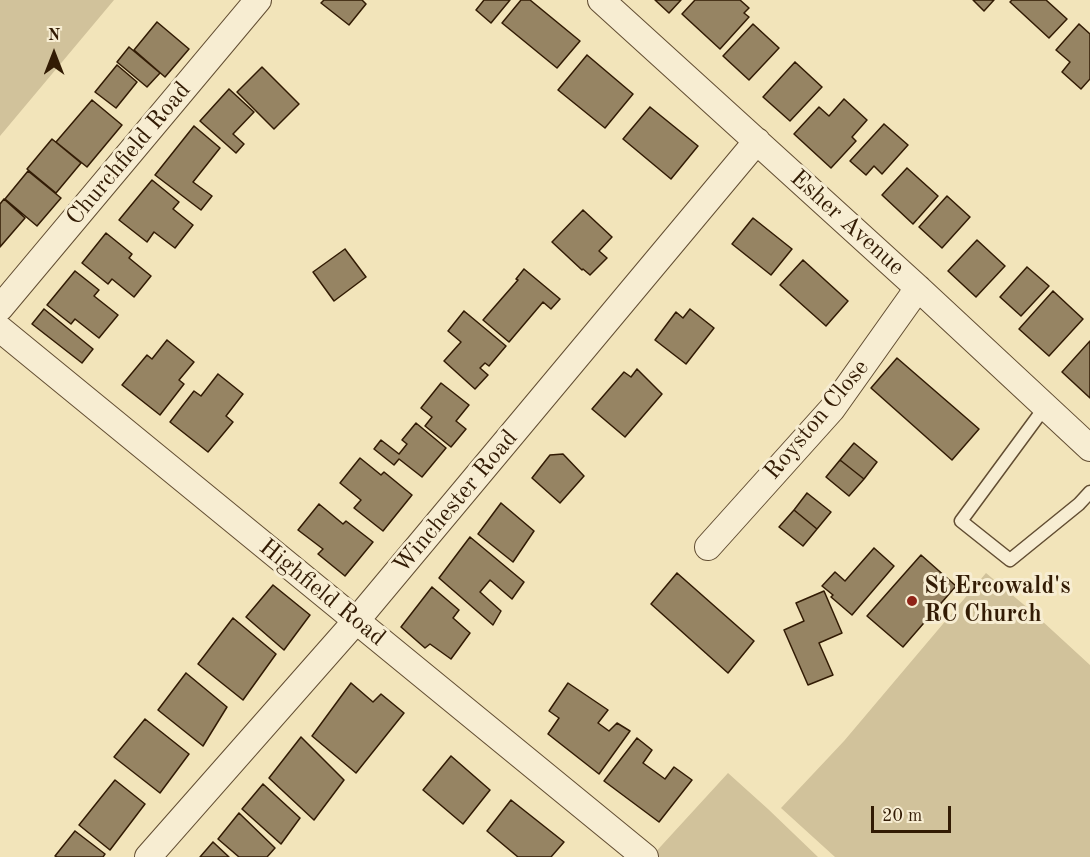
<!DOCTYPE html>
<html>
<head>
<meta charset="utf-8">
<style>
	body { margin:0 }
	#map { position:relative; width:1090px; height:857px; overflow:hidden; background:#f2e4ba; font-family:"Old Standard TT",serif }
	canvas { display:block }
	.north { position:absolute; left:24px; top:24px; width:60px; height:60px; -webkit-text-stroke:4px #f7edd2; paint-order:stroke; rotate:0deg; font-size:16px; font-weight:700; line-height:24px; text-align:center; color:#321b04 }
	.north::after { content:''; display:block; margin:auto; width:21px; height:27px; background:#321b04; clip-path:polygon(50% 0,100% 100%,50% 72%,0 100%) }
	.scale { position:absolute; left:871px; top:806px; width:80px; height:27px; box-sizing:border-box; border:3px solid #321b04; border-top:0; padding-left:8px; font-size:18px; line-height:21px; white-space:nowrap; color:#321b04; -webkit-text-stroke:4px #f7edd2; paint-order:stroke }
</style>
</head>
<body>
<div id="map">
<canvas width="1090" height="857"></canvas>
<div class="north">N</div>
<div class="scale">20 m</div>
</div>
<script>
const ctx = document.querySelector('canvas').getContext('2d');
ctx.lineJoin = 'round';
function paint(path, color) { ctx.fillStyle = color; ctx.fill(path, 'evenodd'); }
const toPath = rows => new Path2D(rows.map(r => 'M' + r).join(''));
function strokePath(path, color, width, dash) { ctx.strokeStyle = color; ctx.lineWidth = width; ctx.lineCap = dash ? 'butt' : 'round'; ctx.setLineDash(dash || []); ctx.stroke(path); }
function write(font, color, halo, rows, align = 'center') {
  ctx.font = font + ' "Old Standard TT",serif'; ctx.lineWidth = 6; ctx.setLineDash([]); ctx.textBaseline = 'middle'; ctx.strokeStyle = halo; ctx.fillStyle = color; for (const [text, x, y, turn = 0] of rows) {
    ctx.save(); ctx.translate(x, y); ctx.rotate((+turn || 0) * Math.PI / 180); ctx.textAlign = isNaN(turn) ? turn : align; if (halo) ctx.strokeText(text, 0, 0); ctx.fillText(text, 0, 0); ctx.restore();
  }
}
const green = toPath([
	[0,0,114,0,0,136],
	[986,573,1029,609,1090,665,1090,857,835,857,781,808,844,741],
	[728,773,768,809,818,857,651,857]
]);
const building = toPath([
	[324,0,362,0,366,4,349,25,321,3,324,0],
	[484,0,510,0,491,23,476,10,484,0],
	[521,0,530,0,580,41,557,68,502,23,521,0],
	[655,0,681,0,669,13,655,0],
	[695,0,740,0,749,8,744,13,749,17,720,49,682,14,695,0],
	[973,0,994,0,984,11,973,0],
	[1012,0,1046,0,1067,19,1049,38,1010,2,1012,0],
	[157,22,189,49,165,77,134,50,157,22],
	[753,24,779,48,749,80,723,56,753,24],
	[1079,24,1090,34,1090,79,1081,89,1062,72,1070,62,1056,50,1079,24],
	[129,47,160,73,147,87,117,62,129,47],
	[587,55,633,94,605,128,558,90,587,55],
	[795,62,822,87,790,121,763,97,795,62],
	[117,65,137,82,116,108,95,92,117,65],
	[262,67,299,104,274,129,237,92,262,67],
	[229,89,254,112,233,134,244,144,236,153,200,121,229,89],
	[844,99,867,120,852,137,856,141,831,168,794,134,819,107,829,116,844,99],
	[92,100,122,125,87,167,56,142,92,100],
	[650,107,698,146,671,179,623,139,650,107],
	[884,124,908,145,882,174,874,166,866,175,850,161,884,124],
	[194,126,220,148,193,182,212,196,201,210,155,175,194,126],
	[52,139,81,163,56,193,27,169,52,139],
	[907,168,938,196,913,224,882,195,907,168],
	[28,171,61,198,37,226,5,199,28,171],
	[152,180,179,202,173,209,193,225,175,248,154,232,147,242,119,220,152,180],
	[947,196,970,217,942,248,919,227,947,196],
	[4,199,25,218,0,247,0,204,4,199],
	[583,210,612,237,599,251,607,258,590,275,583,269,582,270,552,242,583,210],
	[753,218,792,249,771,275,732,244,753,218],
	[106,233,132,254,129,258,151,276,134,297,112,279,108,284,82,263,106,233],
	[977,240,1005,266,976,297,948,271,977,240],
	[345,249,366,277,334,301,313,272,345,249],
	[803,260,848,301,826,326,780,285,803,260],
	[1027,267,1049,286,1021,316,1000,297,1027,267],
	[524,269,560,299,551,309,543,302,509,342,483,320,518,280,516,279,524,269],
	[75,271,99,290,94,296,118,315,99,338,75,319,71,324,47,305,75,271],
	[1053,291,1083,319,1049,356,1019,329,1053,291],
	[44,309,93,349,82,363,32,324,44,309],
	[690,309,714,328,686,364,655,340,676,312,683,318,690,309],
	[464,311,506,346,489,366,485,363,480,368,488,375,475,389,444,361,461,342,448,331,464,311],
	[167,340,194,362,179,380,184,384,160,415,122,385,147,355,152,359,167,340],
	[1090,341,1090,398,1062,372,1090,341],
	[897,358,979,429,952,460,871,388,897,358],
	[637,369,662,394,625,437,592,409,624,372,631,377,637,369],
	[218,374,243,394,226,416,233,422,208,452,170,422,194,391,201,396,218,374],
	[441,383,469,405,456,421,466,429,451,447,425,426,432,417,421,408,441,383],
	[416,423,446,448,422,477,399,459,394,465,374,449,381,440,399,454,407,444,402,440,416,423],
	[854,443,877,462,864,479,840,460,854,443],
	[563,454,584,476,560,503,532,478,550,455,563,454],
	[360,458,381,475,384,472,412,495,383,531,354,508,361,500,340,483,360,458],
	[840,460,864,479,849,496,826,477,840,460],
	[807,493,831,512,817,529,794,510,807,493],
	[501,503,534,531,513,562,478,534,501,503],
	[319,504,343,524,346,521,373,542,345,576,318,554,323,549,298,530,319,504],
	[794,510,817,529,803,546,779,527,794,510],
	[470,537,524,582,512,599,490,580,480,592,501,611,493,625,439,578,470,537],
	[874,548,894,566,852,615,831,597,833,595,822,586,835,572,845,581,874,548],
	[921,555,956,586,903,647,867,616,921,555],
	[677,573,754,641,728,673,651,604,677,573],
	[273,585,310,615,284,650,246,617,273,585],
	[432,587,459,610,453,618,470,633,451,659,430,644,425,648,401,627,432,587],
	[824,591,842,633,819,643,833,675,808,685,784,630,804,621,796,603,824,591],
	[233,618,276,654,243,700,198,664,233,618],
	[186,673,227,707,203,746,158,710,186,673],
	[351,683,373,702,381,694,404,713,356,773,312,736,351,683],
	[568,683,608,710,598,723,609,731,617,723,630,731,599,774,548,734,559,718,549,711,568,683],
	[145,719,189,754,160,793,114,757,145,719],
	[301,737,344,780,314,820,269,778,301,737],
	[637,738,652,750,643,763,665,779,674,767,692,780,659,822,604,781,637,738],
	[451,756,490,790,463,824,423,790,451,756],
	[115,780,145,804,110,850,79,825,115,780],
	[263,784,300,818,281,844,242,809,263,784],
	[511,800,564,842,551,857,518,857,487,831,511,800],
	[239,813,275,848,267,857,239,857,218,839,239,813],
	[75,831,105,854,103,857,57,857,55,856,75,831],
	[213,842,229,857,200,857,213,842]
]);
const lane = toPath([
	[1045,407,961,521,1010,560,1079,504,1090,492]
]);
const street = toPath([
	[601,0,918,288,1090,448],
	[0,308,258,0],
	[0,329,645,857],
	[708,547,832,409,918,288],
	[148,857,356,621,757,141]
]);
const markers = [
	[912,601,6,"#8f2418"]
];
const streetNames = [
	["Churchfield Road",129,154,-50],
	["Esher Avenue",847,223,42],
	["Royston Close",817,420,-50],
	["Winchester Road",456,502,-50],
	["Highfield Road",322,593,39]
];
const poiNames = [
	["St Ercowald's",924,587],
	["RC Church",924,615]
];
paint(green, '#d1c29b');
paint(building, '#968463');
strokePath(building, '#321b04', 1.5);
strokePath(lane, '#624d32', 15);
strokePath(street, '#624d32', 28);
strokePath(lane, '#f7edd2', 12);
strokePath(street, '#f7edd2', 26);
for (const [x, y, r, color] of markers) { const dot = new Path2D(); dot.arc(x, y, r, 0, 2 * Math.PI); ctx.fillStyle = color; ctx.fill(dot); strokePath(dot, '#f7edd2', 2); }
write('24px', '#321b04', '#f7edd2', streetNames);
write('bold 24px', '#321b04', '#f7edd2', poiNames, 'left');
</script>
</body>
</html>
